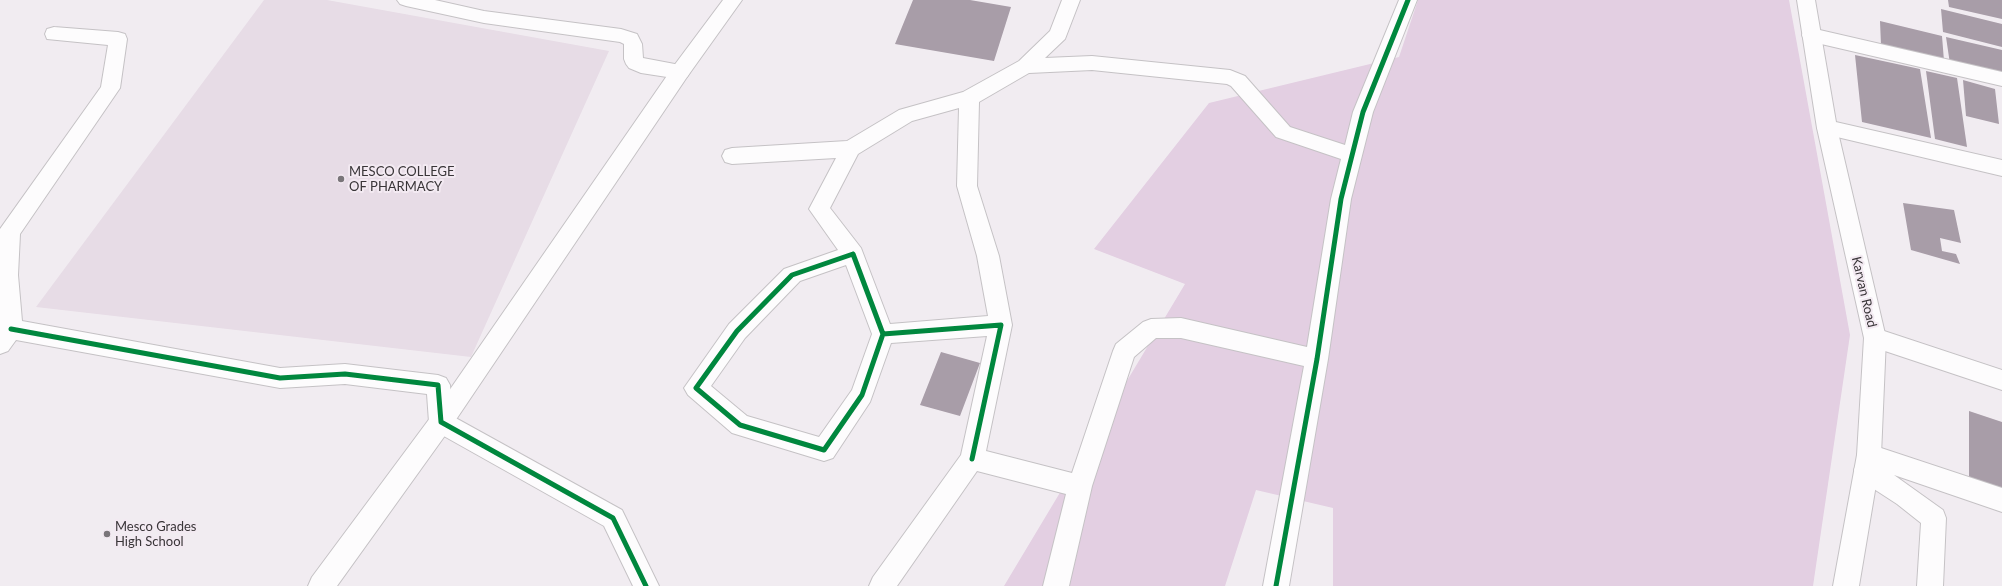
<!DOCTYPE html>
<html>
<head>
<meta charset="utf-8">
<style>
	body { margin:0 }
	canvas { display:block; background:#f1ecf1 }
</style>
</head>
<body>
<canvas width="2002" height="586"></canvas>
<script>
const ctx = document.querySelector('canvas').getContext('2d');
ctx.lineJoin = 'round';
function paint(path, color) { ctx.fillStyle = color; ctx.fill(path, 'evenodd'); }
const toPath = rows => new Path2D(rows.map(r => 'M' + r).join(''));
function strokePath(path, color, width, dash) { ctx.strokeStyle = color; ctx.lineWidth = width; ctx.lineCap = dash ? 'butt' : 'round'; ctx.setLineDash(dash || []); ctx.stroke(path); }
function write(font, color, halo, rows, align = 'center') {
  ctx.font = font + ' Lato,sans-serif'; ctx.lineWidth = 4; ctx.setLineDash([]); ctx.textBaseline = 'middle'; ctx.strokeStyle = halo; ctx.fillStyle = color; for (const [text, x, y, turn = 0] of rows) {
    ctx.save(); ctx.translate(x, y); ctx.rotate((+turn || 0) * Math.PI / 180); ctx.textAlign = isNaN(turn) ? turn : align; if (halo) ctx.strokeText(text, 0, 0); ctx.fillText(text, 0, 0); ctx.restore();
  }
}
const built = toPath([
	[264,0,327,0,609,51,471,357,36,307]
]);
const green = toPath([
	[1418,0,1789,0,1850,335,1813,586,1333,586,1333,508,1256,490,1225,586,1004,586,1185,284,1094,249,1209,103,1399,57]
]);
const building = toPath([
	[913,0,970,0,1011,7,994,61,895,44],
	[1948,0,2002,0,2002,19,1949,7],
	[1941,9,2002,24,2002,47,1943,32],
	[1880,21,1942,36,1944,61,1881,45],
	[1946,37,2002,50,2002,77,1950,64],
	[1855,55,1920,69,1931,138,1862,122],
	[1926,71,1957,78,1967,147,1935,139],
	[1963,80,1995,89,1999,124,1966,116],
	[1903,203,1954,210,1961,243,1940,238,1942,251,1956,254,1960,264,1911,250],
	[941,352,980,363,960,416,920,405],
	[1969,411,2002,422,2002,490,1969,478]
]);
const minor = toPath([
	[397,0,435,0,484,11,621,29,637,34,642,44,643,58,680,65,687,67,690,72,687,77,680,79,641,73,629,68,626,64,624,59,624,44,620,42,484,23,406,6,400,4,397,0],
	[1062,0,1080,0,1065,39,1045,58,1092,56,1230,70,1245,76,1290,127,1345,145,1353,112,1399,0,1417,0,1373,112,1351,199,1328,359,1289,586,1263,586,1304,366,1181,338,1156,338,1134,357,1092,486,1069,586,1043,586,1066,494,977,471,897,586,869,586,873,577,961,455,987,336,891,343,870,402,833,458,824,461,732,433,688,395,684,388,729,324,784,269,838,250,809,209,836,158,732,164,725,162,722,156,725,150,732,148,847,141,899,110,963,92,1019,61,1050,31,1062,0],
	[1092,70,1227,84,1231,86,1276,137,1341,159,1331,199,1307,347,1181,318,1151,319,1143,322,1116,344,1113,351,1072,473,986,451,1012,325,999,256,977,186,979,102,1029,73,1092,70],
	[959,108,957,186,977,256,988,316,890,324,861,248,830,208,858,154,912,121,959,108],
	[846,265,872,334,852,390,819,437,747,416,711,386,745,338,800,281,846,265],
	[54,27,118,32,125,34,127,39,120,88,20,234,18,275,22,321,280,368,345,364,438,375,446,378,450,385,452,416,622,510,659,586,633,586,604,526,433,430,429,422,427,394,345,384,280,388,16,340,8,351,0,354,0,229,101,87,108,45,47,39,45,34,47,29,54,27],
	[1811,28,2002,72,2002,86,1804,40,1802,35,1804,30,1811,28],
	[1827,120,2002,160,2002,176,1820,133,1817,128,1820,123,1827,120],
	[1875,328,2002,370,2002,390,1867,345,1864,338,1867,331,1875,328],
	[1869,444,2002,488,2002,512,1894,475,1943,510,1946,518,1943,586,1917,586,1921,523,1897,504,1857,478,1854,470,1857,462,1860,461,1857,455,1860,447,1869,444]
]);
const tertiary = toPath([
	[1797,0,1815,0,1837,128,1886,338,1881,455,1859,586,1833,586,1857,455,1864,338,1817,128,1797,0]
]);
const secondary = toPath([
	[723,0,742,0,687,77,449,430,337,586,308,586,312,577,433,414,673,67,723,0]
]);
const cycleway = toPath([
	[853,254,883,334,862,395,824,450,740,425,696,388,737,331,792,275,853,254],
	[11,329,280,378,345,374,438,385,441,422,613,518,646,586],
	[883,334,1001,325,972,459],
	[1276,586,1317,359,1341,199,1363,112,1408,0]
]);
const markers = [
	[341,179,4,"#797579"],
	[107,534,4,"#797579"]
];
const poiNames = [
	["MESCO COLLEGE",349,172],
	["OF PHARMACY",349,187],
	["Mesco Grades",115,527],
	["High School",115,542]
];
const streetNames = [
	["Karvan Road",1864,292,77]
];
paint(built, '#e7dce6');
paint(green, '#e3cfe2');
paint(building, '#a89da8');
strokePath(minor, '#c5c2c5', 2);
strokePath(tertiary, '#c5c2c5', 2);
strokePath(secondary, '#c5c2c5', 2);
paint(minor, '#fdfcfd');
paint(tertiary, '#fdfcfd');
paint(secondary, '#fdfcfd');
strokePath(cycleway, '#00873e', 5);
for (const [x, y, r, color] of markers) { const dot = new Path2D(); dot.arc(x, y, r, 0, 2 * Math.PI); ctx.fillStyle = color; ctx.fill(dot); strokePath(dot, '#f3eaf2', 1.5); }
write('13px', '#393538', '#f3eaf2', poiNames, 'left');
write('13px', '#393538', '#f3eaf2', streetNames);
</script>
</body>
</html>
